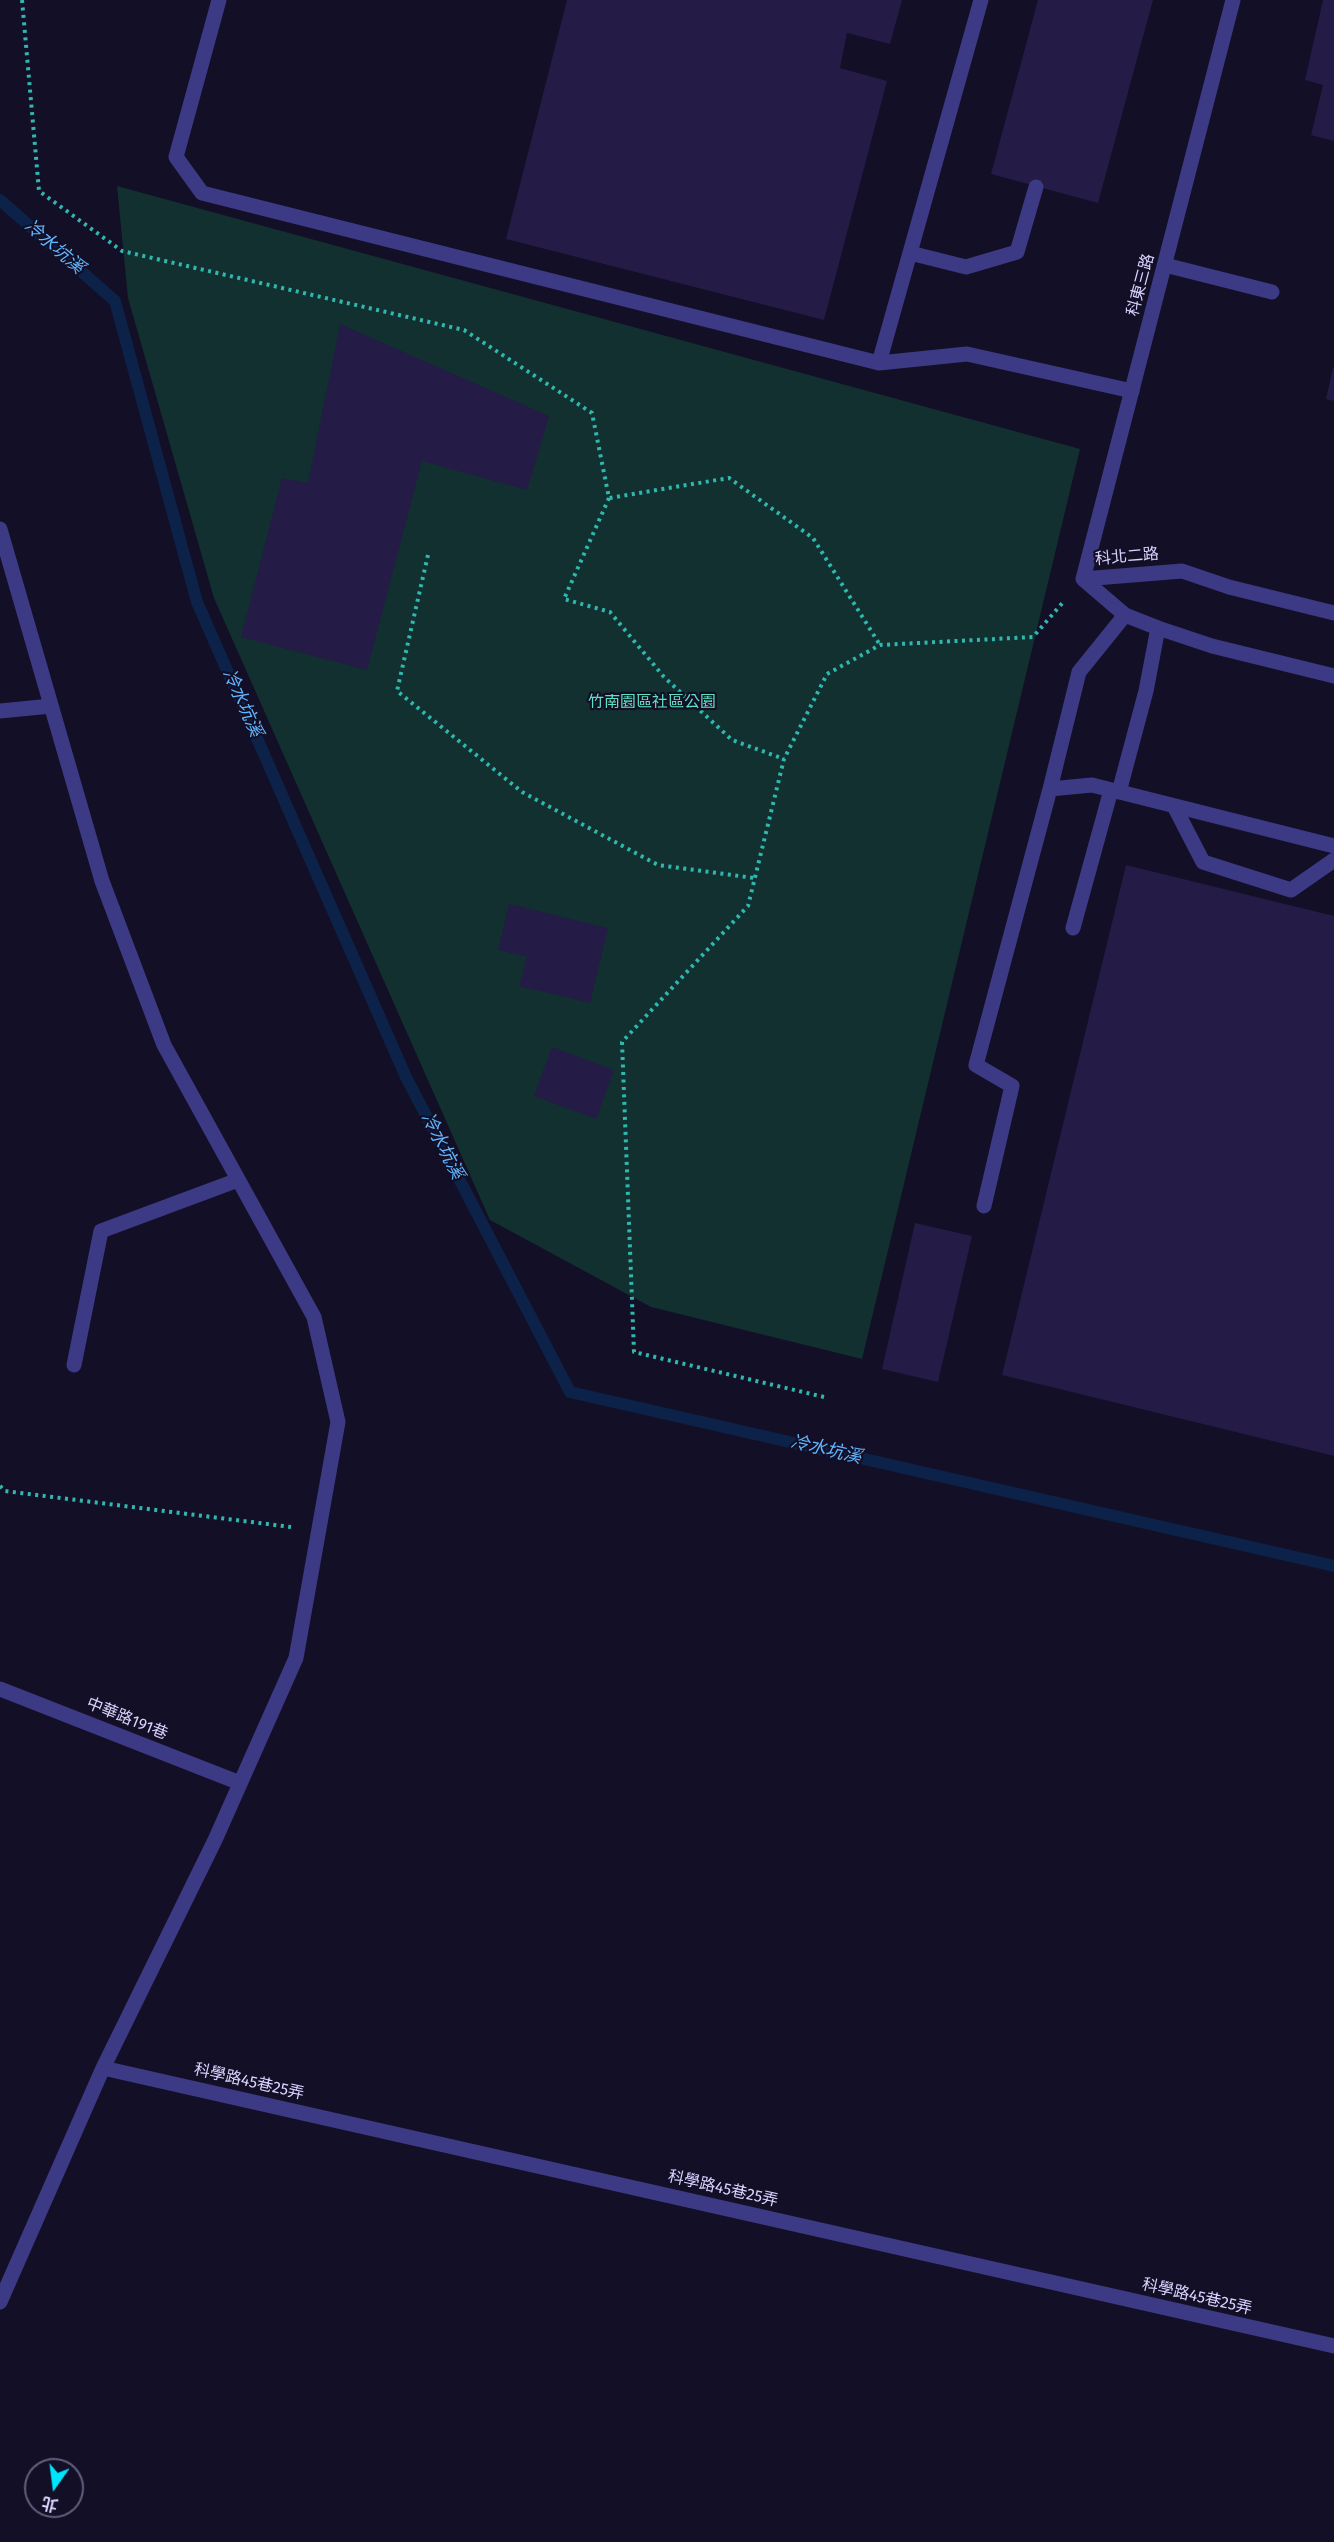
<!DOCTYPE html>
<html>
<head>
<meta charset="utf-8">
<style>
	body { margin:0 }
	#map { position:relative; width:1334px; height:2542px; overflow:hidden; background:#130f26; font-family:"Fira Sans","Noto Sans TC",sans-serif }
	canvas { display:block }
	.north { position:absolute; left:24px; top:2458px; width:60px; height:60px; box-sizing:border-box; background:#130f26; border:2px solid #625e7d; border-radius:50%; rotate:194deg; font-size:16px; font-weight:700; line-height:24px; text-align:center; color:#d9d4ff }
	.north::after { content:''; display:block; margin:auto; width:21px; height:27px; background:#00e5ff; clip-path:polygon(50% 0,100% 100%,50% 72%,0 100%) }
</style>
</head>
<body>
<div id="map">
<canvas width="1334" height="2542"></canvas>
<div class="north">北</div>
</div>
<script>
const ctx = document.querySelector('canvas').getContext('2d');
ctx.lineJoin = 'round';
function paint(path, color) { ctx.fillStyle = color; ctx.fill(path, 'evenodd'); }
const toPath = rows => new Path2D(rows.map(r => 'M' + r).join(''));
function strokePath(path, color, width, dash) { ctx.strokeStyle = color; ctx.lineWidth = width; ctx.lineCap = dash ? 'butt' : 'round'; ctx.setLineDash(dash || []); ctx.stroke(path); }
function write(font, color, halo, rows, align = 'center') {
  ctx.font = font + ' "Fira Sans","Noto Sans TC",sans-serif'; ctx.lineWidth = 4.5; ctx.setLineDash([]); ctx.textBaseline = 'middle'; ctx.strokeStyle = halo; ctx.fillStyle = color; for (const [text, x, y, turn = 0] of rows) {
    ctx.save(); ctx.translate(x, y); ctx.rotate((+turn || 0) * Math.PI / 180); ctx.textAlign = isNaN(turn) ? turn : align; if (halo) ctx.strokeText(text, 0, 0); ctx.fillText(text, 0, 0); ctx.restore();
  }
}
const green = toPath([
	[117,186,1080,449,862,1359,651,1307,490,1220,214,598,128,298]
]);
const stream = toPath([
	[0,200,115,301,197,602,406,1077,570,1392,1334,1566]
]);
const building = toPath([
	[567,0,902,0,890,44,847,33,840,68,887,81,824,320,506,239],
	[1038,0,1153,0,1098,203,991,174],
	[1323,0,1334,0,1334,141,1311,135,1323,85,1305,80],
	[340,324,549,416,527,490,422,461,367,670,241,637,282,478,308,483],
	[1333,368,1334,368,1334,401,1326,399],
	[1126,865,1334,916,1334,1456,1002,1375],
	[509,904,608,928,590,1003,519,986,527,957,498,950],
	[552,1047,614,1070,596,1119,534,1096],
	[915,1223,972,1236,938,1382,882,1369]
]);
const path = toPath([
	[22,0,39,191,122,251,464,330,592,413,609,498,729,478,813,538,880,645],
	[609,498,564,599,610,612,664,677,732,740,784,759],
	[428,555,397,691,522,792,658,865,754,878],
	[824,1397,634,1352,622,1042,748,906,784,759,827,674,880,645,1033,637,1065,600],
	[0,1486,5,1491,291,1527]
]);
const service = toPath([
	[219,0,176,157,202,193,879,363,967,354,1132,391],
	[910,253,966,267,1017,252,1036,187],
	[1165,265,1272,292],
	[879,363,981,0],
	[0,529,102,881,164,1045,314,1317,338,1422,296,1658,215,1840,103,2068,0,2302],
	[0,711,51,706],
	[1050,789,1079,672,1125,615],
	[1119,792,1146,691,1158,628],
	[1174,806,1203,862,1291,890,1334,860],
	[1073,928,1111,790],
	[984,1206,1012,1086,976,1065,1050,789,1092,785,1334,846],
	[74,1365,101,1231,238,1180],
	[0,1689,240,1783],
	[103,2068,1334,2346]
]);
const minor = toPath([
	[1083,579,1233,0],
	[1083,579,1125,615,1158,628,1212,646,1334,676],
	[1083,579,1182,571,1229,587,1334,613]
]);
const streetNames = [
	["科東三路",1141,285,-75],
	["科北二路",1127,557,-5],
	["中華路191巷",127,1719,22],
	["科學路45巷25弄",249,2082,13],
	["科學路45巷25弄",723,2189,13],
	["科學路45巷25弄",1197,2297,13]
];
const parkNames = [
	["竹南園區社區公園",652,703]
];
const waterNames = [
	["冷水坑溪",54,247,41],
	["冷水坑溪",242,703,66],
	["冷水坑溪",442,1146,63],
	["冷水坑溪",826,1450,13]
];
paint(green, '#12302f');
strokePath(stream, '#0c2248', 12);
paint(building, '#241b47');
strokePath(path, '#2fb8b0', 4, [3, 4.5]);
strokePath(service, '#3d3a85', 15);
strokePath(minor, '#3d3a85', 15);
write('16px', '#d9d4ff', '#130f26', streetNames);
write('16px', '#5fe0c0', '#130f26', parkNames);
write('italic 18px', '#62b6ff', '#130f26', waterNames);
</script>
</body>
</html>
